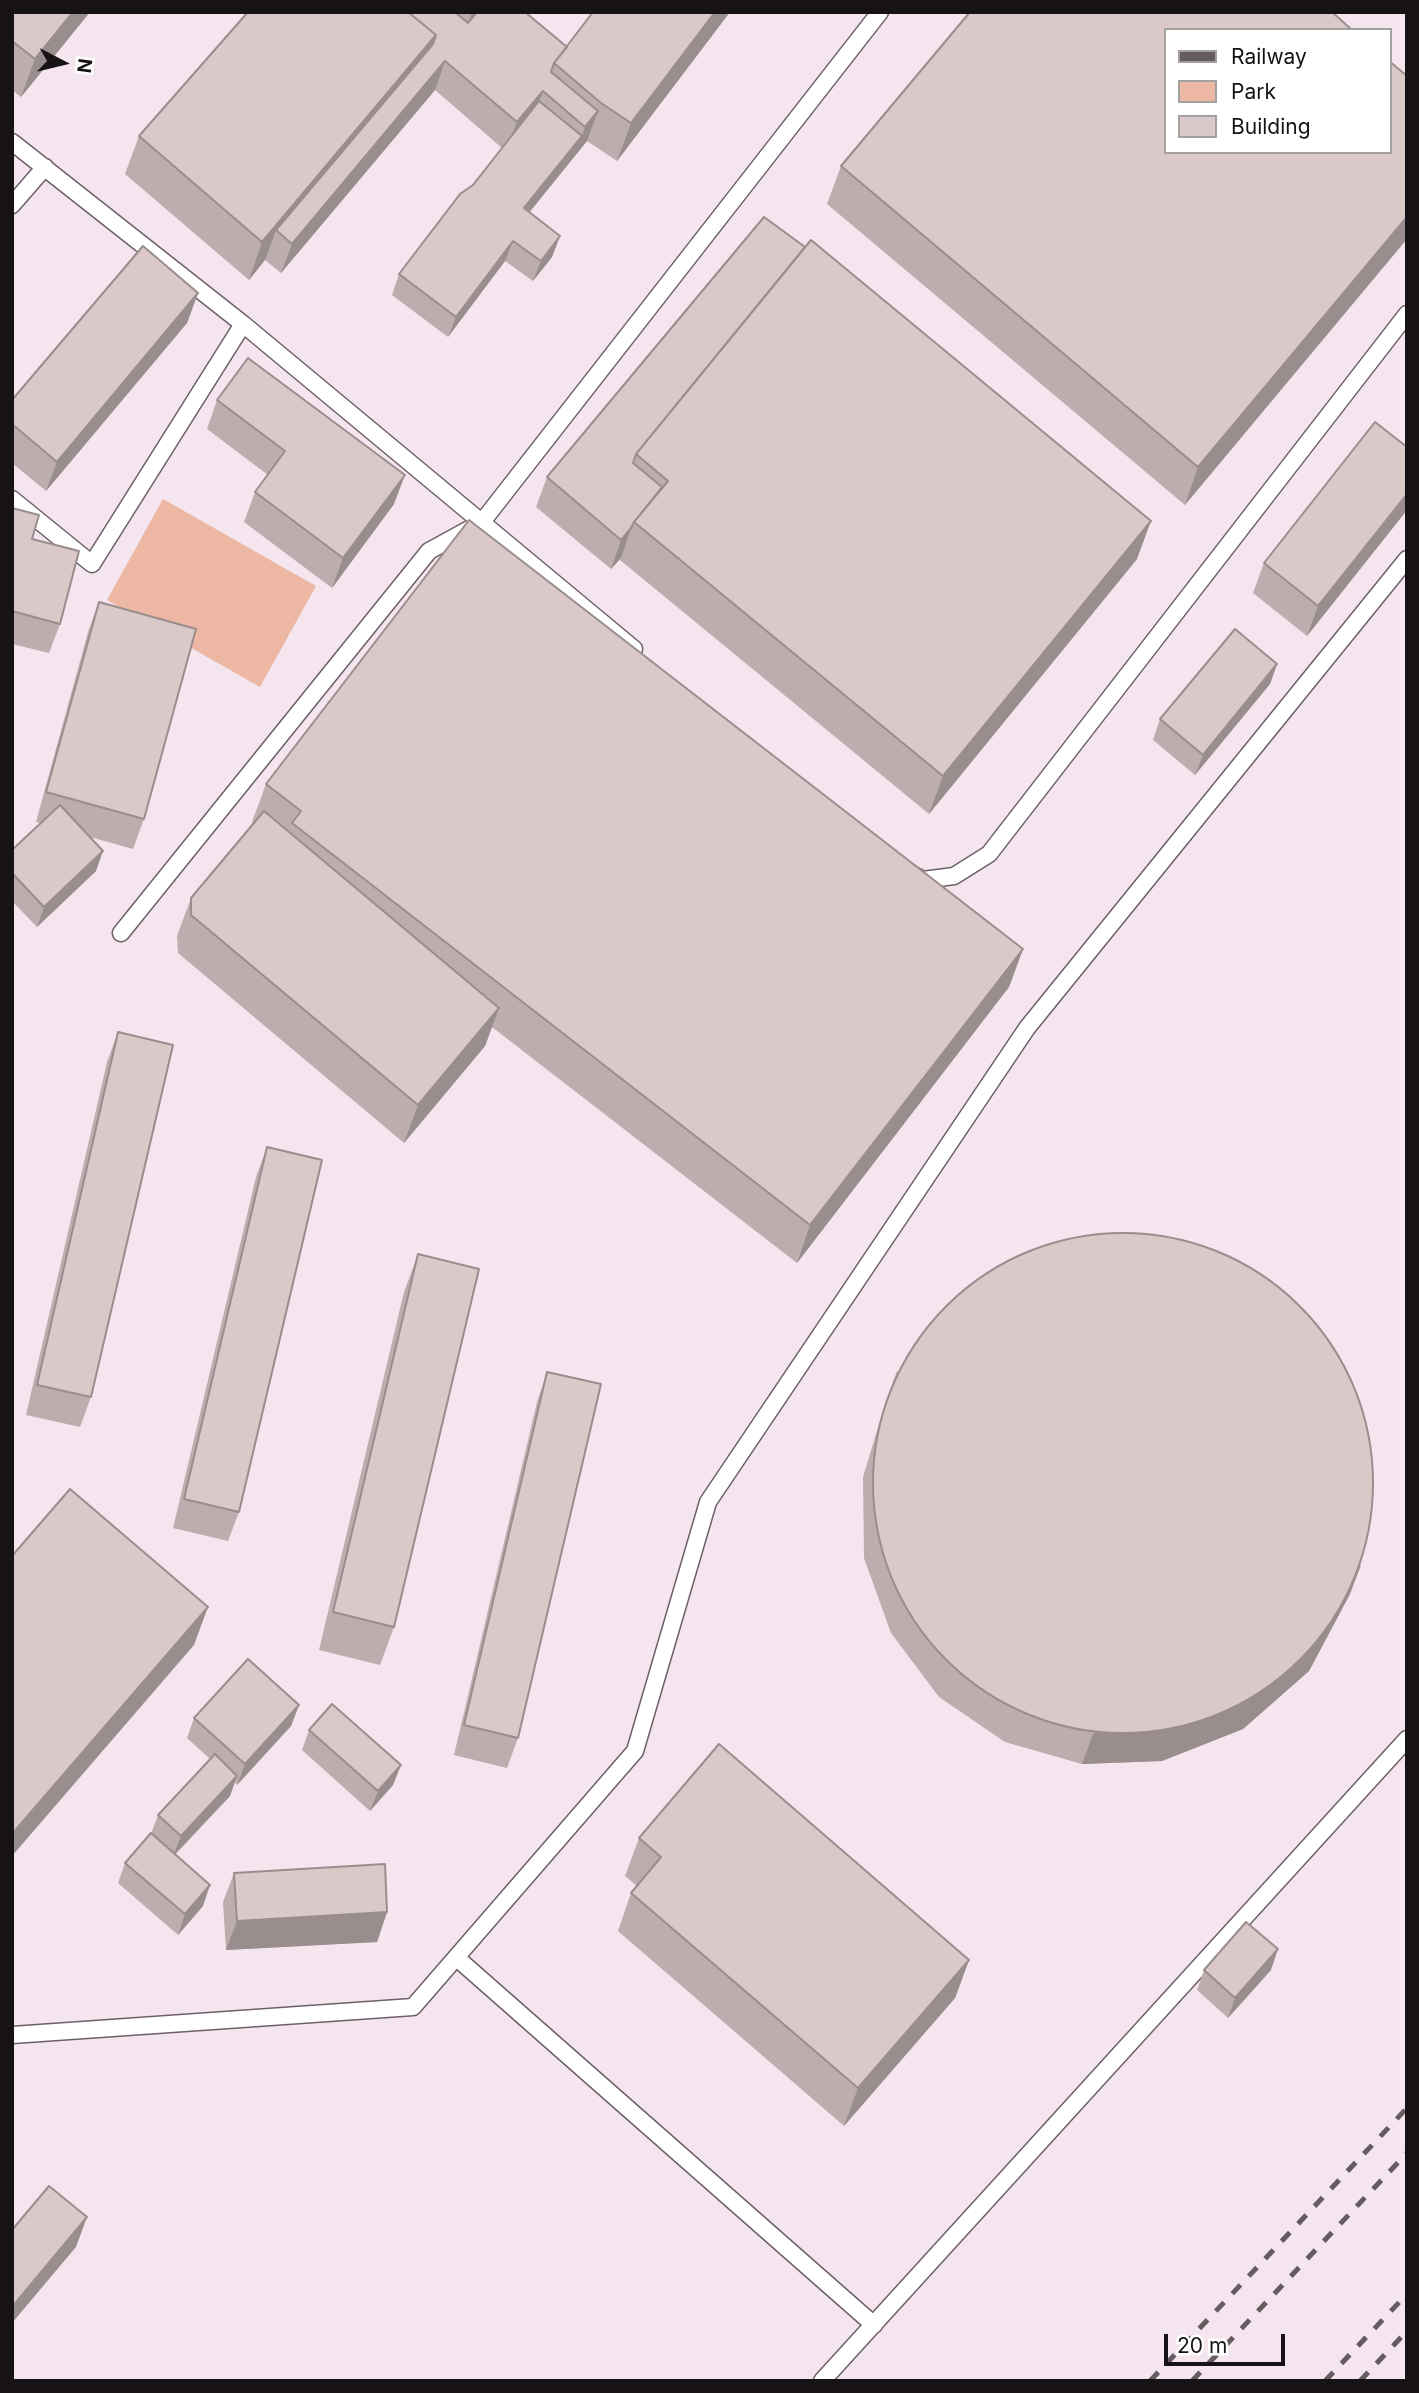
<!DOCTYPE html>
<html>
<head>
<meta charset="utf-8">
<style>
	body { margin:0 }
	#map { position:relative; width:1419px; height:2393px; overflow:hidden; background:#f5e5ee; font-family:Inter,sans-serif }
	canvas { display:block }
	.frame { position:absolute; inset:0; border:14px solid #171215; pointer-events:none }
	.legend { position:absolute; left:1164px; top:28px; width:228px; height:126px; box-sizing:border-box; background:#fff; border:2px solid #a2a0a1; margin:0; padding:9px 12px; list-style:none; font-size:21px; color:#171215 }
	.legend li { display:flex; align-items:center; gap:14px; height:35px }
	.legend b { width:35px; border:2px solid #a2a0a1 }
	.north { position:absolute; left:28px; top:28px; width:70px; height:70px; -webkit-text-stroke:5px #fff; paint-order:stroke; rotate:97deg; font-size:19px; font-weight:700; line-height:28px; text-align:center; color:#171215 }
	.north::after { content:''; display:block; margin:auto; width:24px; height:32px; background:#171215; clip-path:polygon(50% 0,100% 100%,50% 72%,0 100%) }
	.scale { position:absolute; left:1164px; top:2334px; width:121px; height:32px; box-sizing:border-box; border:4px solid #171215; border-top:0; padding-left:9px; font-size:21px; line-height:24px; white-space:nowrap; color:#171215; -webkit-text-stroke:5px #fff; paint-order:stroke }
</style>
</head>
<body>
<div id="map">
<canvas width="1419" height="2393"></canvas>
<div class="frame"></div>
<ul class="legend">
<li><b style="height:9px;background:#655c61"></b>Railway</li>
<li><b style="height:19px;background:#ecb7a3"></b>Park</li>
<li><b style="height:19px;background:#dbc9ca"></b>Building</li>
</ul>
<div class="north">N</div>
<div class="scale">20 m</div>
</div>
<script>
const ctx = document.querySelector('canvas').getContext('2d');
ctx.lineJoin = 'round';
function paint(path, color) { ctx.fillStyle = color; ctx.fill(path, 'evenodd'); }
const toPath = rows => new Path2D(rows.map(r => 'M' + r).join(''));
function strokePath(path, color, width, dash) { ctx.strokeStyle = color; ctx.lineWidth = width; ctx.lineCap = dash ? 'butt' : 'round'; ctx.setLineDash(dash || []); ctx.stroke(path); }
const green = toPath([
	[163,499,316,586,260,687,107,600]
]);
const lane = toPath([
	[12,142,243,324,634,649],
	[12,205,45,167],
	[12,499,92,564,243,324],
	[912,874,923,880,954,876,989,854,1407,314],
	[121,933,429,551,482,522,880,12],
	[458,1959,874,2325],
	[12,2035,413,2007,635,1751,708,1502,1027,1028,1407,559],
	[822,2381,1407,1739]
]);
const rail = toPath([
	[1150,2381,1407,2108],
	[1192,2381,1407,2153],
	[1325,2381,1407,2294],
	[1360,2381,1407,2331]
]);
const wall = toPath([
	[12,12,90,12,21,97,12,90],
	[248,12,525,12,567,47,730,12,617,161,587,141,529,212,560,236,552,257,533,281,505,261,448,337,392,295,399,274,502,148,435,90,281,273,265,260,249,280,125,174,139,136],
	[1389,152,1185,505,827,204,841,166],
	[764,217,1137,559,929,814,620,560,621,558,611,569,536,507,547,477],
	[198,293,187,323,46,491,12,463,12,400],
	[217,400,394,504,332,588,244,522,255,492,268,475,207,429],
	[1407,447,1407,510,1307,636,1253,593,1264,563],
	[12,508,32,539,60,624,49,653,12,644],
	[99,602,144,819,133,849,90,837,96,871,37,927,12,901,12,850,40,823,36,822,88,632],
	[1277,664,1270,684,1195,775,1153,740,1160,719],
	[266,784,1023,949,1009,987,797,1263,492,1027,485,1046,404,1143,178,953,177,936,191,898,253,823,252,822],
	[118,1032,91,1397,80,1427,26,1415,107,1062],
	[267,1147,239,1512,228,1541,173,1528,256,1177],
	[418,1254,394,1627,380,1665,319,1650,404,1292],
	[897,1371,1350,1594,1309,1671,1243,1729,1162,1761,1082,1764,1005,1742,939,1697,891,1633,864,1558,863,1477,886,1401],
	[547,1372,518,1738,507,1768,454,1755,537,1402],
	[299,1705,291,1726,237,1785,235,1782,230,1796,175,1855,203,1906,178,1935,118,1883,125,1863,151,1834,158,1815,210,1759,187,1738,194,1718],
	[309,1730,393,1785,370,1811,302,1750],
	[639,1838,969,1960,955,1998,844,2126,618,1931,631,1893,637,1886,625,1876],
	[234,1873,387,1912,377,1942,226,1950,223,1902],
	[1204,1970,1271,1970,1228,2018,1197,1990]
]);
const shadedWall = toPath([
	[73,12,90,12,21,97,35,59],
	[473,12,491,12,457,53,471,15],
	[715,12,730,12,617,161,631,123],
	[436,35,422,73,276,230,265,260,249,280,262,242],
	[445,61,435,90,281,273,292,244],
	[543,91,532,121,506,151,517,122],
	[598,111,587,141,516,229,524,208,582,136,585,127],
	[1407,217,1407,239,1185,505,1198,467],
	[560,236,552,257,533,281,541,261],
	[513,241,505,261,448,337,456,317],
	[198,293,187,323,46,491,57,462],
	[405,475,394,504,332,588,343,558],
	[1407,494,1407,510,1307,636,1318,606],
	[1151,521,1137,559,929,814,943,776],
	[631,528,621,558,611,569,621,540],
	[1277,664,1270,684,1195,775,1203,755],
	[103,851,96,871,37,927,44,907],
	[1023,949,1009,987,797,1263,810,1225],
	[499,1008,485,1046,404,1143,418,1105],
	[1361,1565,1350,1594,1309,1671,1243,1729,1162,1761,1082,1764,1093,1734],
	[208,1607,194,1645,12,1856,12,1835],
	[299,1705,291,1726,237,1785,245,1764],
	[401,1765,393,1785,370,1811,378,1791],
	[237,1776,230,1796,173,1856,181,1836],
	[210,1885,203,1906,178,1935,185,1914],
	[387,1912,377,1942,226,1950,237,1921],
	[1278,1949,1271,1970,1228,2018,1235,1998],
	[969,1960,955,1998,844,2126,858,2088],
	[87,2217,76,2247,12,2323,12,2307]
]);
const building = toPath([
	[12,12,73,12,35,59,12,41,12,12],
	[248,12,408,12,436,35,262,242,139,136,248,12],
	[408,12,455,12,468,23,477,12,525,12,567,47,554,63,551,72,598,111,585,127,543,91,517,122,445,61,292,244,276,230,433,44,436,35,408,12],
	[593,12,715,12,631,123,601,103,554,63,593,12],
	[970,12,1332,12,1352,30,1165,30,1165,152,1389,152,1389,61,1407,76,1407,217,1198,467,841,166,970,12],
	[539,101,582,136,524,208,560,236,541,261,513,241,456,317,399,274,460,194,473,185,539,101],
	[764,217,805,247,636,454,633,463,662,487,634,522,631,528,621,540,547,477,764,217],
	[811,240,1151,521,943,776,634,522,668,481,636,454,811,240],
	[143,246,198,293,57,462,12,424,12,400,143,246],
	[248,358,405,475,343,558,255,492,285,451,217,400,248,358],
	[1375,422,1407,447,1407,494,1318,606,1264,563,1375,422],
	[12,508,39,515,32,539,79,551,60,624,12,611,12,508],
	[469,520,1023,949,810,1225,292,823,301,811,266,784,469,520],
	[99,602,196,629,144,819,46,792,99,602],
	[1235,629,1277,664,1203,755,1160,719,1235,629],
	[60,805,103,851,44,907,12,873,12,850,60,805],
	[264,811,499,1008,418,1105,191,915,191,898,264,811],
	[118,1032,173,1045,91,1397,37,1385,118,1032],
	[267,1147,322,1160,239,1512,184,1499,267,1147],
	'873 1483a250 250 0 1 1 500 0a250 250 0 1 1-500 0Z',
	[418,1254,479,1269,394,1627,333,1612,418,1254],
	[547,1372,601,1384,518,1738,464,1725,547,1372],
	[70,1489,208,1607,12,1834,12,1556,70,1489],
	[248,1659,299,1705,245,1764,194,1718,248,1659],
	[332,1704,401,1765,378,1791,309,1730,332,1704],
	[719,1744,969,1960,858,2088,631,1893,661,1857,639,1838,719,1744],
	[215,1754,237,1776,181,1836,158,1815,215,1754],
	[151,1833,210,1885,185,1914,125,1863,151,1833],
	[385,1864,387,1912,237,1921,234,1873,385,1864],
	[1246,1922,1278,1949,1235,1998,1204,1970,1246,1922],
	[49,2186,87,2217,12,2307,12,2230,49,2186]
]);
paint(green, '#ecb7a3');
strokePath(lane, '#6d6068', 19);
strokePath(lane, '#fff', 16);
strokePath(rail, '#655c61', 5, [12, 12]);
paint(wall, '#bcadae');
paint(shadedWall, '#998d8d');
paint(building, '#dbc9ca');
strokePath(building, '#998d8d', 2);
</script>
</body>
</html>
